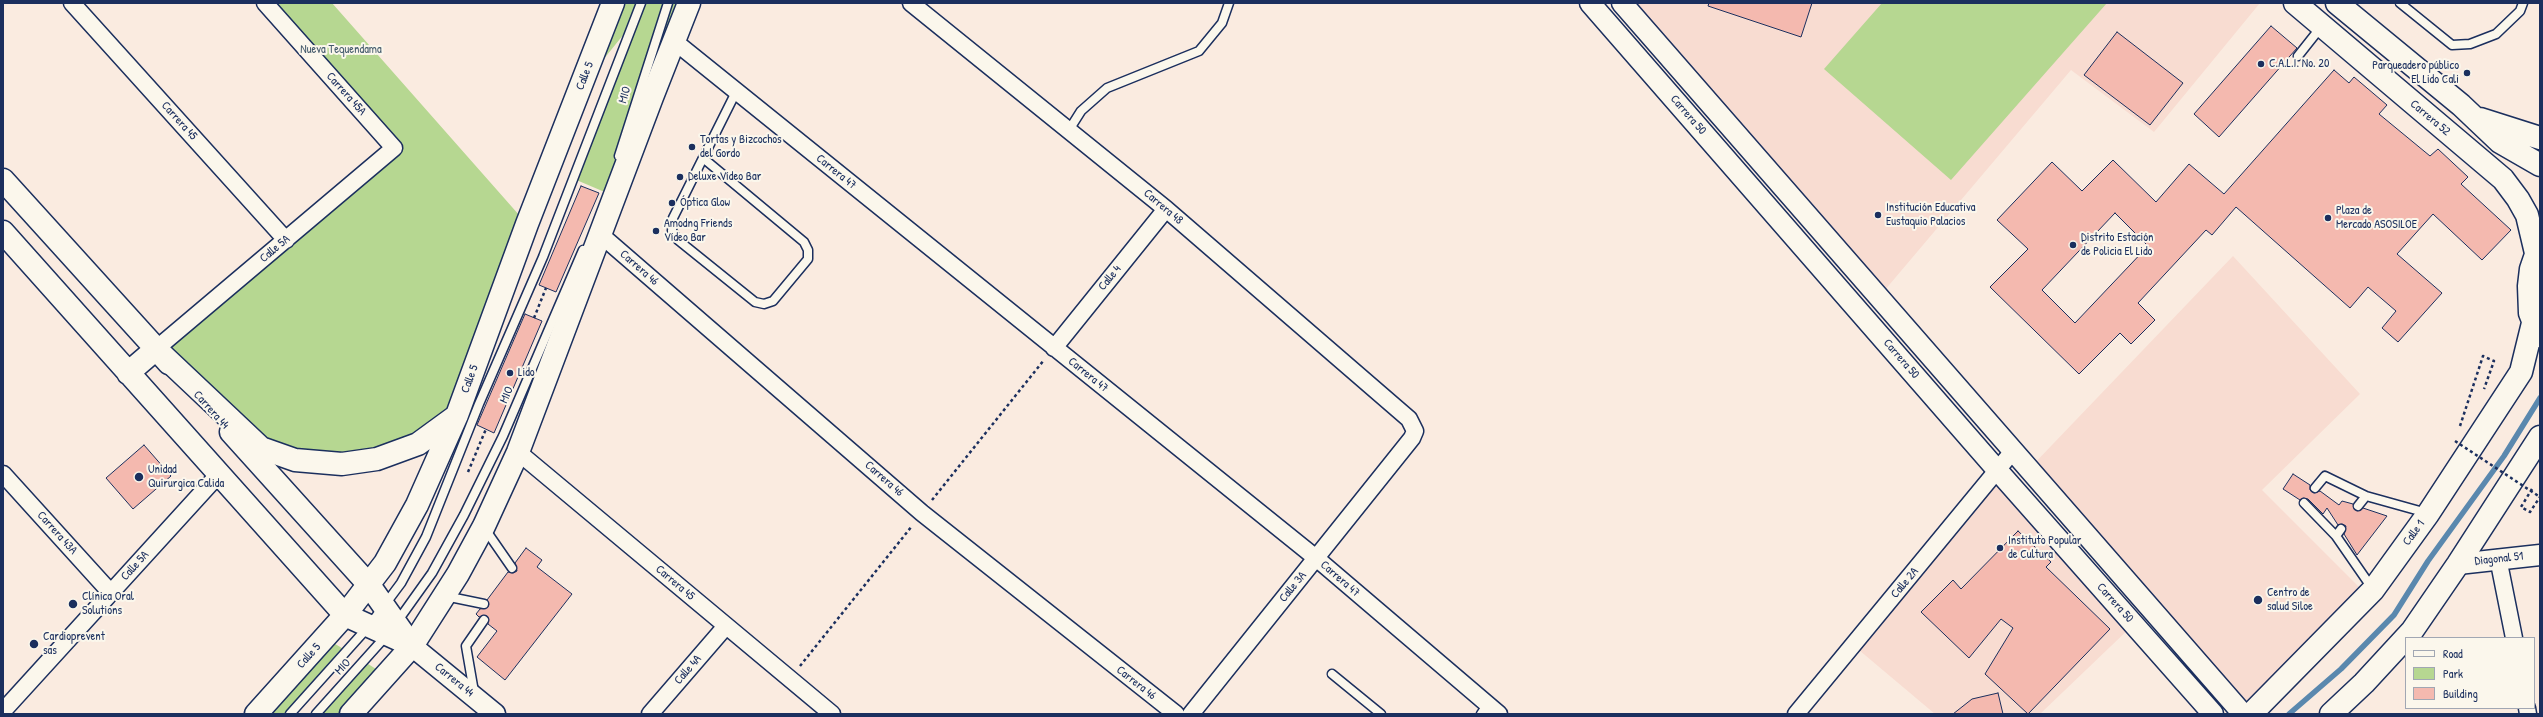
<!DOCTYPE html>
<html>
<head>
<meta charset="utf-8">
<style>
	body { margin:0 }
	#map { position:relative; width:2543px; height:717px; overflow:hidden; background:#faebe0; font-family:"Patrick Hand",sans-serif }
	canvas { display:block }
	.frame { position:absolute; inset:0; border:4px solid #1b2f5e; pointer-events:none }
	.legend { position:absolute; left:2405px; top:637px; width:130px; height:72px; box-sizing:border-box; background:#fbf7ec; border:1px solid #a1a7b3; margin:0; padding:5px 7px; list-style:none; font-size:12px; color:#1b2f5e }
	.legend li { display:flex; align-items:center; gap:8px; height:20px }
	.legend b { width:20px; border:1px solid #a1a7b3 }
</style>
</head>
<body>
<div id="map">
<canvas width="2543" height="717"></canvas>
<div class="frame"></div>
<ul class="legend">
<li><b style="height:5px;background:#fbf7ec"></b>Road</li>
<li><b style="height:11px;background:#b6d791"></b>Park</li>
<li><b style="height:11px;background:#f4b9af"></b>Building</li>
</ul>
</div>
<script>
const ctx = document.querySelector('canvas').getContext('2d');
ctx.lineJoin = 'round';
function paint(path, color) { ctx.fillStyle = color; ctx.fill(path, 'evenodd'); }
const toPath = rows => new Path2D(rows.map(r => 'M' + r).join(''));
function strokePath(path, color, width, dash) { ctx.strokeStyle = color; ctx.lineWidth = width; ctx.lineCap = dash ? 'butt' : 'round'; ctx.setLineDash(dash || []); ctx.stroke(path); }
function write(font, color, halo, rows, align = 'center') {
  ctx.font = font + ' "Patrick Hand",sans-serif'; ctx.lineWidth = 4; ctx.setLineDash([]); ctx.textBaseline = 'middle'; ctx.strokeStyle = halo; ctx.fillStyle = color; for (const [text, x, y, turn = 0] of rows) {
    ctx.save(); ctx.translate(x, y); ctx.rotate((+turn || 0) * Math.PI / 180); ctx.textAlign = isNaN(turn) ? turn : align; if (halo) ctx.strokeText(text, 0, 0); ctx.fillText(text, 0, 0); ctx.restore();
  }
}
const built = toPath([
	[1622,3,2260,3,2154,132,2071,70,1879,297],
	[2233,256,2360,394,2262,490,2368,596,2251,714,2029,469],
	[1998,471,2134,624,2040,714,1935,714,1853,645]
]);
const green = toPath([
	[265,3,332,3,527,224,457,415,400,452,284,456,156,349,394,148],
	[613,3,689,3,652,97,657,36,607,193,574,179,632,24,582,86],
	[1882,3,2107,3,1951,180,1824,69],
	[325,638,347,651,290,714,256,714],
	[365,662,387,676,351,714,316,714]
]);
const stream = toPath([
	[2289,714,2341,669,2394,615,2428,561,2504,456,2540,398]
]);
const building = toPath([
	[1709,3,1812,3,1801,37,1708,6,1709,3],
	[2271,26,2297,48,2219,137,2194,114,2271,26],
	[2117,32,2183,83,2150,125,2084,75,2117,32],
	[2334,70,2349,83,2354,77,2387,105,2379,114,2430,156,2438,149,2468,177,2461,184,2511,230,2482,260,2433,214,2397,254,2442,293,2398,342,2382,328,2396,311,2368,287,2350,308,2236,207,2212,235,2206,230,2138,303,2155,320,2131,344,2120,333,2079,374,1990,287,2028,249,1997,220,2052,162,2082,191,2113,160,2156,202,2189,164,2224,194,2334,70],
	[2115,213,2148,246,2075,323,2042,290,2115,213],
	[581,186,599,193,556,292,539,285,581,186],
	[525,314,542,321,494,433,477,425,525,314],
	[144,445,171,476,133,509,106,478,144,445],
	[2293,474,2310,485,2310,490,2314,493,2320,491,2339,505,2342,501,2353,504,2357,511,2363,508,2387,516,2357,555,2344,534,2346,526,2342,524,2338,525,2327,508,2323,514,2308,499,2303,498,2300,500,2283,489,2293,474],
	[2018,531,2051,562,2046,567,2110,629,2028,714,1985,674,2013,628,2001,619,1969,658,1921,612,1953,580,1961,589,2018,531],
	[526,548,542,560,537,567,572,594,505,680,477,657,497,631,488,624,487,616,479,617,476,614,480,609,488,607,487,600,508,572,513,573,517,571,515,563,526,548],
	[1998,693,2003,714,1953,714,1972,699,1998,693]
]);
const path = toPath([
	[534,318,546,288],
	[2460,426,2483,356,2494,361,2484,389],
	[468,472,486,429],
	[2532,489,2521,507,2530,512,2540,497],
	[932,500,1044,360],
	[800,666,912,526]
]);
const service = toPath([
	[2400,3,2452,45,2470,44,2496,34,2520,11,2523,3],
	[2298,56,2321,27],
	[1069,130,1081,111,1107,88,1199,51,1222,23,1229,3],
	[619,156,668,3],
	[703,158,804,242,808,250,808,259,773,301,764,304,755,302,678,240,672,231,673,218,703,158],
	[703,158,736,92],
	[2315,488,2325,476,2366,496],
	[2304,503,2336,536],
	[2358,506,2366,496,2427,513],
	[485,529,512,568],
	[2341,529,2336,536,2372,588],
	[445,596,484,604],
	[397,622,432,573,464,515,503,436,583,250],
	[1332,674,1381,714],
	[474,692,466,646,484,620],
	[290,714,369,626,401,583,426,537,479,404,543,257,641,3],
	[316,714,386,636],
	[1481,714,1487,705]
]);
const minor = toPath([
	[72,3,286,240],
	[911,3,1166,209,1409,419,1415,431,1412,438,1191,714],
	[674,41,1316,558,1499,714],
	[601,235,922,513,1176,714],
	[1054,348,1166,209],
	[156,349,394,148,265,3],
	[518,452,832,714],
	[3,474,111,593],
	[2498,558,2514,638],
	[2527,708,2528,714],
	[3,711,219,474],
	[650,714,726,626],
	[1796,714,2013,451]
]);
const tertiary = toPath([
	[1590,3,1998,471,2213,714],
	[1622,3,2243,714],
	[2458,564,2540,555],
	[412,646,495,714]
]);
const secondary = toPath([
	[2295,3,2503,179,2518,199,2527,215,2536,253],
	[2337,3,2461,105,2500,142,2540,165],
	[2480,119,2540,138],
	[3,180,169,363],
	[3,232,345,615,411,645],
	[2539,336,2530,313,2529,286,2531,269,2540,243],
	[128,373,156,349],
	[231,432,369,585,412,646],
	[2251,714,2373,590,2428,514,2521,372,2533,323],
	[2331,714,2364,683,2412,631,2458,564,2540,437]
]);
const primary = toPath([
	[156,349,261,448,295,460,342,464,377,459,418,444,455,417],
	[256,714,345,615,385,563,417,505,457,415,527,224,613,3],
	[351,714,412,646,458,574,484,526,518,452,652,97,689,3]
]);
const pathBridge = toPath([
	[2455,441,2540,497]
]);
const markers = [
	[2261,64,4,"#1b2f5e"],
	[2467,73,4,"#1b2f5e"],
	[692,147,4,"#1b2f5e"],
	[680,177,4,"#1b2f5e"],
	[672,203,4,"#1b2f5e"],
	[1878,215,4,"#1b2f5e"],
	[2328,218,4,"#1b2f5e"],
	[656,231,4,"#1b2f5e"],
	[2073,245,4,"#1b2f5e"],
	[510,373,4,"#1b2f5e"],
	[139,477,5,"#1b2f5e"],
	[2000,548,4,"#1b2f5e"],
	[2258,600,5,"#1b2f5e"],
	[73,604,5,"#1b2f5e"],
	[34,644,5,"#1b2f5e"]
];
const parkNames = [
	["Nueva Tequendama",341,50]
];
const poiNames = [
	["C.A.L.I. No. 20",2269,64],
	["Parqueadero público",2459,66,"right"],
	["El Lido Cali",2459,80,"right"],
	["Tortas y Bizcochos",700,140],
	["del Gordo",700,154],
	["Deluxe Vídeo Bar",688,177],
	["Óptica Glow",680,203],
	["Institución Educativa",1886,208],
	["Eustaquio Palacios",1886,222],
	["Plaza de",2336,211],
	["Mercado ASOSILOE",2336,225],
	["Amodng Friends",664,224],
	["Vídeo Bar",664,238],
	["Distrito Estación",2081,238],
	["de Policia El Lido",2081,252],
	["Lido",518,373],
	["Unidad",148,470],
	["Quirurgica Calida",148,484],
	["Instituto Popular",2008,541],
	["de Cultura",2008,555],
	["Centro de",2267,593],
	["salud Siloe",2267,607],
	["Clínica Oral",82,597],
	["Solutions",82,611],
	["Cardioprevent",43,637],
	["sas",43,651]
];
const streetNames = [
	["Calle 5",585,76,-69],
	["Carrera 45A",346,94,48],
	["MIO",625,95,-73],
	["Carrera 50",1688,115,49],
	["Carrera 52",2430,118,40],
	["Carrera 45",179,121,48],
	["Carrera 47",836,172,39],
	["Carrera 48",1163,207,40],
	["Calle 5A",275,249,-40],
	["Carrera 46",639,268,41],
	["Calle 4",1110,278,-51],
	["Carrera 50",1901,359,49],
	["Carrera 47",1088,375,39],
	["Calle 5",470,379,-70],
	["MIO",507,395,-66],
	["Carrera 44",211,410,48],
	["Carrera 46",884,479,41],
	["Carrera 43A",57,533,48],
	["Calle 1",2414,533,-54],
	["Diagonal 51",2499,559,-6],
	["Calle 5A",135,566,-48],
	["Carrera 47",1340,579,41],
	["Carrera 45",675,583,40],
	["Calle 2A",1905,583,-50],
	["Calle 3A",1293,587,-51],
	["Carrera 50",2115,603,48],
	["Calle 5",309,656,-48],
	["MIO",343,667,-47],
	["Calle 4A",688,670,-49],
	["Carrera 44",454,680,39],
	["Carrera 46",1136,683,38]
];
paint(built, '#f8dcd1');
paint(green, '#b6d791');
strokePath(stream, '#5a88ae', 5.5);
paint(building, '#f4b9af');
strokePath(building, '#1b2f5e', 1);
strokePath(service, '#1b2f5e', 11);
strokePath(minor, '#1b2f5e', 19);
strokePath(tertiary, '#1b2f5e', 23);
strokePath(secondary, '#1b2f5e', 25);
strokePath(primary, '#1b2f5e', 25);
strokePath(path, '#1b2f5e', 2.5, [3, 3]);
strokePath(service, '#fbf7ec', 8);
strokePath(minor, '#fbf7ec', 16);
strokePath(tertiary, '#fbf7ec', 20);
strokePath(secondary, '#fbf7ec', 22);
strokePath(primary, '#fbf7ec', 22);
strokePath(pathBridge, '#1b2f5e', 2.5, [3, 3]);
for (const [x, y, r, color] of markers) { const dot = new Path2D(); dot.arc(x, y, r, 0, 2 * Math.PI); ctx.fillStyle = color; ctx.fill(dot); strokePath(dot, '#fbf7ec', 1.5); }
write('12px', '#42596b', '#fbf7ec', parkNames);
write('12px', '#1b2f5e', '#fbf7ec', poiNames, 'left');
write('12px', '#1b2f5e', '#fbf7ec', streetNames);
</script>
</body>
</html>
